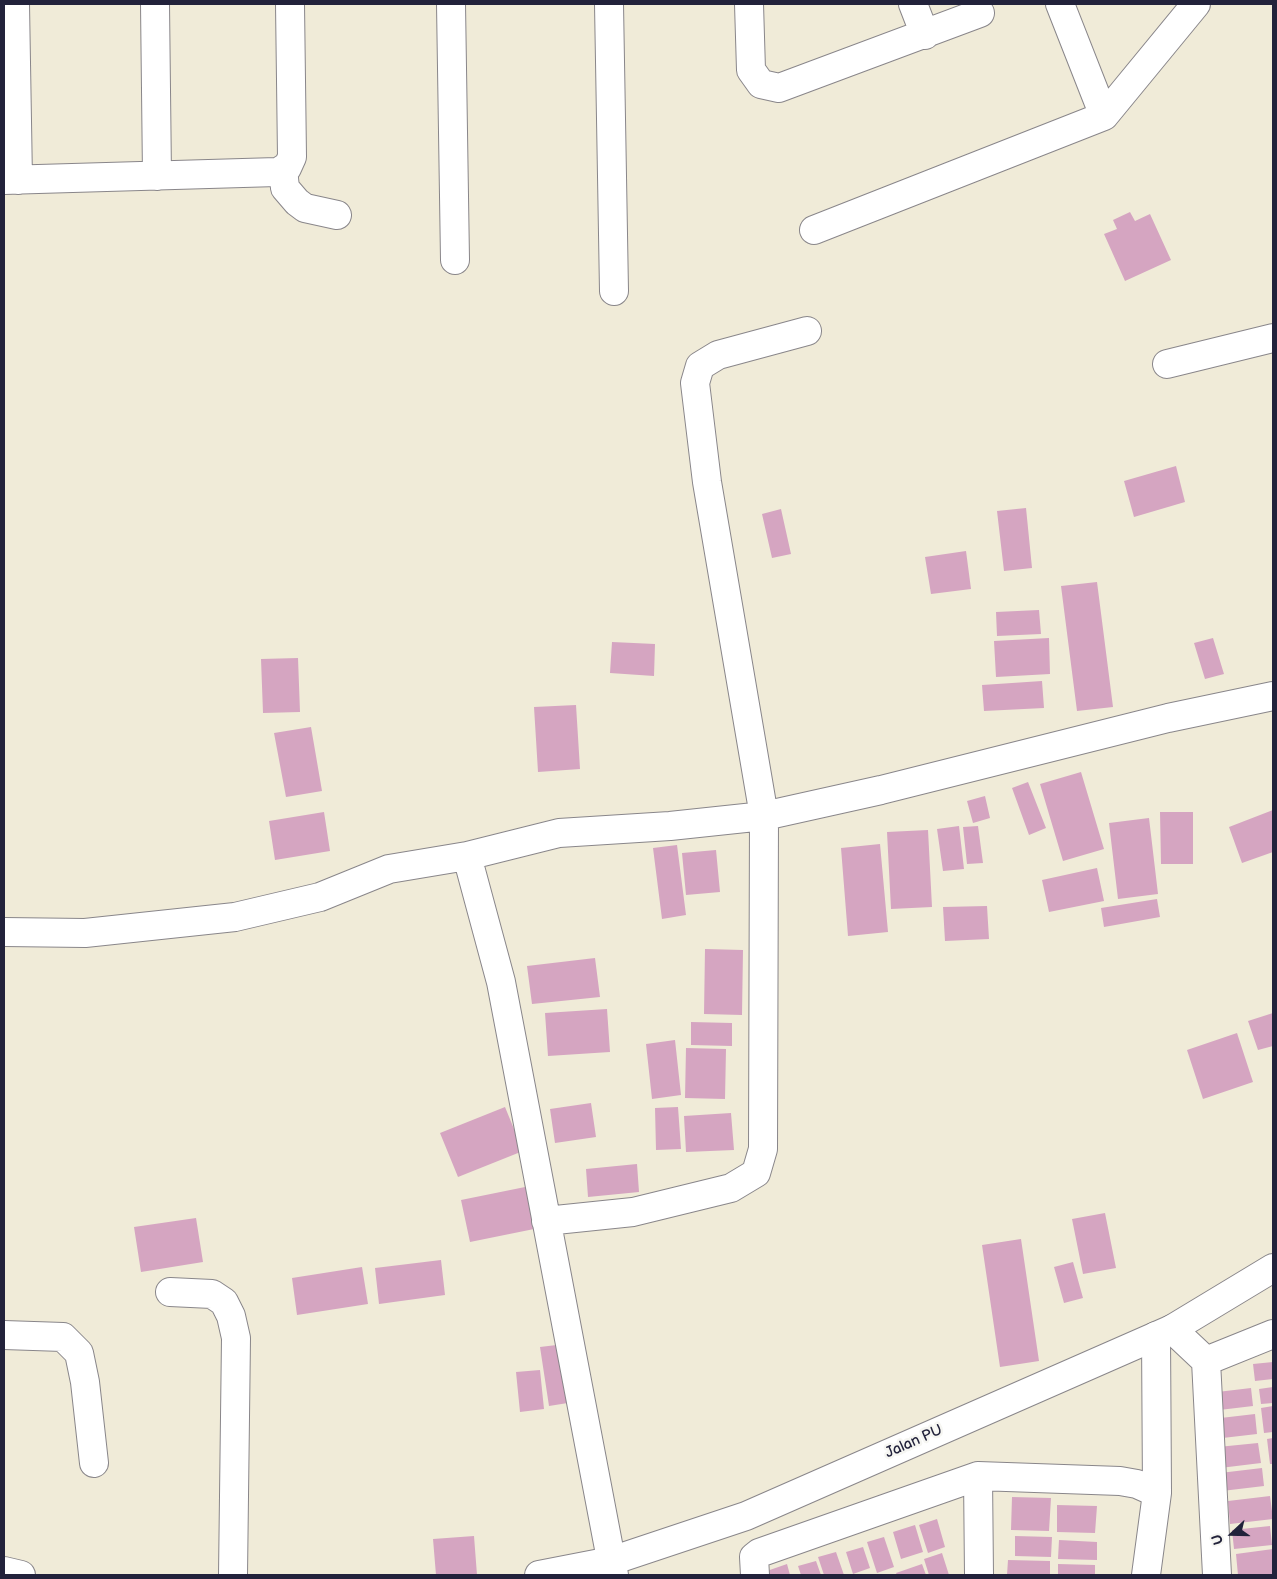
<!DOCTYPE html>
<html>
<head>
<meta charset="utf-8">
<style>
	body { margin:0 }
	#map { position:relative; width:1277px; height:1579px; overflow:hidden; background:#f0ebd8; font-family:"Balsamiq Sans",sans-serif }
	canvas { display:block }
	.frame { position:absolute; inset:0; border:5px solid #22223b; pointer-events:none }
	.north { position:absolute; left:1207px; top:1509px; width:50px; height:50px; -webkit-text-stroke:4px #f6f6f2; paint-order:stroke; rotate:249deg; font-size:14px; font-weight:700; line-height:20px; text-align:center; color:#22223b }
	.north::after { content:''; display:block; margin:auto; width:18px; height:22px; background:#22223b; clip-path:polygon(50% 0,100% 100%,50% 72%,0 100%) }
</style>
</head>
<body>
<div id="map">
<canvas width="1277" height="1579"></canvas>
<div class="frame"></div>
<div class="north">U</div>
</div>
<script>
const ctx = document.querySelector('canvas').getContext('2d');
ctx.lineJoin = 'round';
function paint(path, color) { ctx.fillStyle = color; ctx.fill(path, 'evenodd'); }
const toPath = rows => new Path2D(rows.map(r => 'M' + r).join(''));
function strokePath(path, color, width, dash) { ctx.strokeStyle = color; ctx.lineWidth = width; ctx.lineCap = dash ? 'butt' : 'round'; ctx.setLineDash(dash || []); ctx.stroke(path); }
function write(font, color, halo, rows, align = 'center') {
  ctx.font = font + ' "Balsamiq Sans",sans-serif'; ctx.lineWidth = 5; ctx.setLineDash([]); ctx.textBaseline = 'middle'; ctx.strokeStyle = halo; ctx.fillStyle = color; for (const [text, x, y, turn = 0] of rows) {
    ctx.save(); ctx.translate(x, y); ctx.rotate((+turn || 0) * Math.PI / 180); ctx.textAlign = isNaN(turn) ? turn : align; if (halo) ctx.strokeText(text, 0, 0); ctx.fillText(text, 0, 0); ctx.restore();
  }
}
const building = toPath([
	[1130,212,1135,221,1150,214,1171,260,1125,281,1104,234,1117,229,1113,220],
	[1176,466,1185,502,1134,517,1124,481],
	[1026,508,1032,568,1004,571,997,511],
	[781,509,791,554,772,558,762,514],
	[966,551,971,589,931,594,925,557],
	[1097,582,1113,707,1077,711,1061,586],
	[1039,610,1041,634,997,636,996,612],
	[1049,638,1050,674,996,677,994,641],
	[1213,638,1224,674,1205,679,1194,643],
	[612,642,655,644,654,676,610,673],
	[298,658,300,712,263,713,261,659],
	[1042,681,1044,708,984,711,982,685],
	[576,705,580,769,538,772,534,707],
	[311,727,322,791,286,797,274,733],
	[1081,772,1104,849,1063,861,1040,784],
	[1028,782,1046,828,1029,835,1012,788],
	[985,796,990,818,973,823,967,801],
	[1273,810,1273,852,1242,863,1229,827],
	[324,812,330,851,275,860,269,821],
	[1160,812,1193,812,1193,864,1161,864],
	[1149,818,1158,894,1118,899,1109,823],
	[959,826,964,869,943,871,937,829],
	[978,826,983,863,967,864,963,827],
	[928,830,932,907,891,909,887,832],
	[880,844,888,932,848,936,841,848],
	[677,845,686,915,662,919,653,848],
	[716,850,720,892,686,895,682,853],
	[1097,868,1104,901,1049,912,1042,880],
	[1157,899,1160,917,1104,927,1101,908],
	[987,906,989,939,945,941,943,907],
	[705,949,743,950,742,1015,704,1014],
	[595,958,600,997,532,1004,527,966],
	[607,1009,610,1052,548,1056,545,1013],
	[1273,1013,1273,1046,1258,1050,1248,1021],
	[691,1022,732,1023,732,1046,691,1045],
	[1237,1033,1253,1082,1203,1099,1187,1050],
	[675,1040,681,1095,652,1099,646,1044],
	[686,1048,726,1049,725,1099,685,1098],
	[591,1103,596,1137,555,1143,550,1109],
	[505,1107,523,1151,458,1177,440,1133],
	[678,1107,681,1149,656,1150,655,1108],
	[731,1113,734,1150,686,1152,684,1116],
	[637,1164,639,1192,588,1197,586,1169],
	[530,1186,539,1228,470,1242,461,1200],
	[1105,1213,1116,1268,1083,1274,1072,1219],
	[196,1218,203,1262,141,1272,134,1227],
	[1021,1239,1039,1361,1000,1367,982,1245],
	[441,1260,445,1295,379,1304,375,1268],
	[1073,1262,1083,1298,1064,1303,1054,1267],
	[362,1267,368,1304,297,1315,292,1278],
	[565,1344,574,1402,549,1406,540,1347],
	[1273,1362,1273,1379,1255,1381,1253,1364],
	[540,1370,544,1409,520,1412,516,1372],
	[1273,1387,1273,1403,1261,1404,1259,1389],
	[1251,1388,1253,1406,1211,1411,1209,1393],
	[1273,1406,1273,1432,1264,1433,1261,1408],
	[1255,1414,1257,1434,1214,1439,1212,1419],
	[1273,1438,1273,1464,1270,1464,1267,1439],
	[1258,1443,1261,1463,1220,1468,1218,1447],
	[1262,1468,1264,1486,1222,1491,1220,1473],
	[1270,1496,1273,1519,1230,1524,1228,1501],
	[1012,1497,1051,1498,1049,1531,1011,1530],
	[1057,1505,1097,1506,1095,1533,1057,1532],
	[937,1519,945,1547,928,1553,919,1525],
	[915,1525,923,1552,901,1559,893,1532],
	[1270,1526,1272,1545,1234,1549,1232,1530],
	[474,1536,477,1575,436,1575,433,1539],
	[1015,1536,1052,1537,1051,1557,1015,1556],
	[884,1537,894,1567,877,1573,867,1542],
	[1059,1540,1097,1542,1097,1560,1058,1559],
	[863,1547,870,1568,853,1574,846,1552],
	[1273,1549,1273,1575,1238,1575,1236,1554],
	[836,1552,844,1575,824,1575,818,1557],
	[942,1553,949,1575,929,1575,924,1559],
	[1008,1560,1050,1561,1050,1575,1007,1575],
	[816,1561,821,1575,801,1575,798,1566],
	[787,1564,790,1575,764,1575,764,1572],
	[922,1564,926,1575,897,1575,896,1573],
	[1058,1564,1095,1565,1095,1575,1058,1575]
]);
const minor = toPath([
	[15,4,18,180],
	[155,4,157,176],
	[451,4,455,260],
	[609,4,614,291],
	[749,4,751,70,761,84,779,88,980,13],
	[913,4,925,35],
	[1060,4,1104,116],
	[283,169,285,188,297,202,305,208,337,215],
	[4,180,277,172,287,168,292,157,290,4],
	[814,230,1104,116,1196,4],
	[1167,364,1273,338],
	[467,856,501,982,614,1575],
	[4,932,85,933,235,917,320,897,389,869,467,856,559,833,670,826,764,816,881,790,1168,718,1273,696],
	[546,1221,633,1212,731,1188,756,1173,763,1149,764,816,707,482,695,383,700,366,718,355,807,331],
	[170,1292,212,1294,224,1302,231,1316,236,1338,233,1575],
	[1172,1329,1206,1361,1217,1575],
	[4,1335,63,1337,79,1353,85,1382,94,1463],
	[1156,1336,1157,1493],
	[1206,1361,1273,1334],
	[978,1476,979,1575],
	[755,1575,754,1557,759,1553,978,1476,1120,1481,1137,1484,1157,1493,1146,1575]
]);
const tertiary = toPath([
	[4,1571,21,1575],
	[539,1575,611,1561,746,1516,1172,1329,1273,1268]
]);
const streetNames = [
	["Jalan PU",914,1442,-24]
];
paint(building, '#d5a5c1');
strokePath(minor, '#89868a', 30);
strokePath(tertiary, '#89868a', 30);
strokePath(minor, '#fff', 28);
strokePath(tertiary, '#fff', 28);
write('15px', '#22223b', '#f6f6f2', streetNames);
</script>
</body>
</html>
